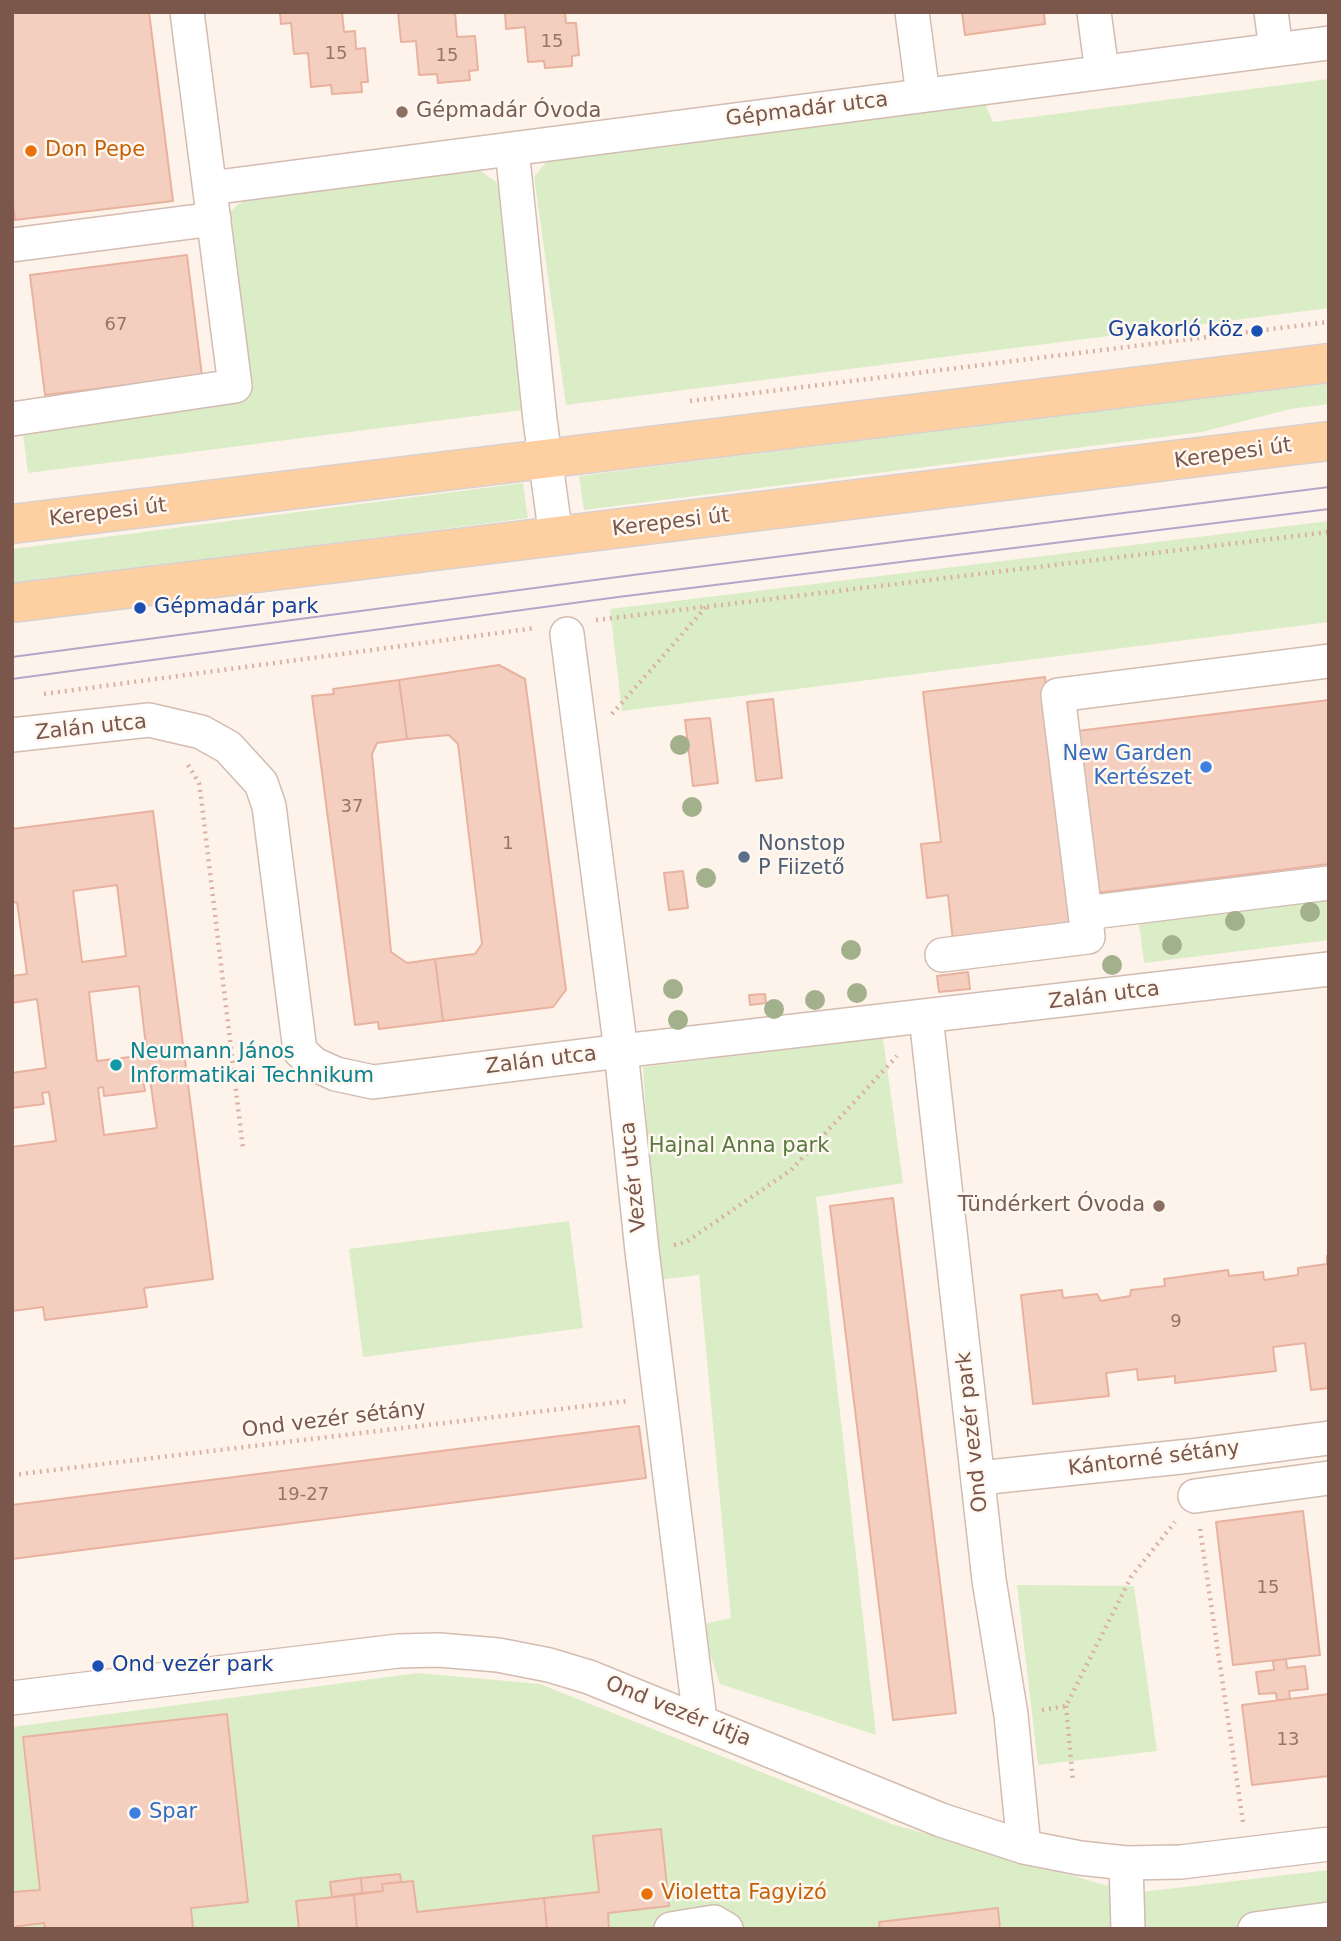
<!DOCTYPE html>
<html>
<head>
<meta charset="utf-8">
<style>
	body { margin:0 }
	#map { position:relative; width:1341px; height:1941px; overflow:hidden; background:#fdf3ea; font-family:"DejaVu Sans",sans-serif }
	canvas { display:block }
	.frame { position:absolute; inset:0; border:14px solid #7a564b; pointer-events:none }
</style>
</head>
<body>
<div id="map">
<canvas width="1341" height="1941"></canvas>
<div class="frame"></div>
</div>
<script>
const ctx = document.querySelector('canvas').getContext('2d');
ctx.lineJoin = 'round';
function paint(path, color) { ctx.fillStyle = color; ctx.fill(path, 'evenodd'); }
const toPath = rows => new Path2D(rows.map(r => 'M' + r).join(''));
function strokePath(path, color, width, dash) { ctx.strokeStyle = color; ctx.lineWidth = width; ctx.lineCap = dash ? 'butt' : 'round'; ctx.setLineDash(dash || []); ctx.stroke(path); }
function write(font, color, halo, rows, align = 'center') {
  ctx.font = font + ' "DejaVu Sans",sans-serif'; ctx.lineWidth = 5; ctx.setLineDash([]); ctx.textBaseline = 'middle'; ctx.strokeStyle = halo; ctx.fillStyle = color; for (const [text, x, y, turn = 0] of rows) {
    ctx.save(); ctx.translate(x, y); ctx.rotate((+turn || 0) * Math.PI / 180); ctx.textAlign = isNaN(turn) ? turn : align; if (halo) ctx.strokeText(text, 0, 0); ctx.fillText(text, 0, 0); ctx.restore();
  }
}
const green = toPath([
	[1329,79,1329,308,566,405,534,177,551,156,981,95,993,122],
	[479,170,495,181,504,192,530,409,28,473,22,426,242,400,228,215,237,205,248,199],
	[1329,381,1329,404,1290,409,1202,432,584,510,579,476],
	[523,483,528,518,12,585,12,549],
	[1329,521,1329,622,622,711,610,609],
	[1329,892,1329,940,1144,963,1138,915],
	[883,1038,903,1183,816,1197,876,1735,720,1684,700,1625,731,1618,699,1275,656,1280,643,1067],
	[569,1221,583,1328,363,1357,349,1249],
	[1017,1585,1134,1586,1157,1751,1038,1765],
	[418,1673,540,1684,892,1824,1133,1893,1329,1870,1329,1929,12,1929,12,1727]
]);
const building = toPath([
	[12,12,149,12,173,201,15,220,12,195,12,12],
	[280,12,342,12,344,32,355,31,356,49,365,48,368,82,361,82,362,92,332,94,331,85,311,87,308,53,294,54,291,23,281,24,280,12],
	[398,12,455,12,457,37,475,36,478,70,469,71,470,80,438,83,437,74,419,75,416,41,401,42,398,12],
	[505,12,565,12,566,23,576,23,579,55,572,56,572,66,545,68,544,61,528,62,525,27,506,29,505,12],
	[962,12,1044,12,1045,24,965,35,962,12],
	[187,255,202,376,45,395,30,275,187,255],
	[499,665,525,679,566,990,553,1007,443,1021,435,959,475,954,482,944,458,744,449,735,407,739,399,680,499,665],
	[1045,677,1076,926,953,941,948,895,927,898,921,844,941,842,923,692,1045,677],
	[399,680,407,739,377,743,372,754,391,952,407,963,435,959,443,1021,379,1029,378,1022,355,1025,312,696,334,694,333,689,399,680],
	[773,699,782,778,756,781,747,702,773,699],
	[1329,700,1329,864,1097,893,1077,731,1329,700],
	[710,718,718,783,693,786,685,720,710,718],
	[153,811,213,1279,144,1288,147,1307,45,1320,43,1307,12,1311,12,1147,56,1141,49,1092,42,1093,44,1104,12,1108,12,1073,46,1068,37,999,12,1003,12,976,27,974,17,902,12,903,12,829,153,811],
	[117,885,126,956,82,962,73,891,117,885],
	[139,986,147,1055,97,1061,89,992,139,986],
	[150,1079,157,1128,104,1135,98,1088,103,1087,104,1096,145,1091,143,1080,150,1079],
	[683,871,688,908,669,910,664,873,683,871],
	[968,972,970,989,939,992,937,976,968,972],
	[765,994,766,1003,750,1005,749,995,765,994],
	[893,1198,956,1713,893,1720,830,1206,893,1198],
	[1327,1256,1329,1256,1329,1388,1311,1390,1305,1343,1273,1347,1276,1371,1175,1383,1175,1376,1138,1380,1137,1369,1106,1373,1109,1396,1033,1404,1021,1295,1062,1290,1063,1298,1097,1294,1101,1301,1130,1296,1131,1290,1165,1286,1164,1279,1228,1270,1229,1276,1263,1272,1264,1280,1298,1275,1298,1268,1327,1264,1327,1256],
	[639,1426,646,1478,12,1559,12,1505,639,1426],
	[1303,1511,1320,1655,1233,1665,1216,1522,1303,1511],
	[1286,1659,1287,1668,1305,1666,1308,1689,1289,1691,1290,1699,1277,1700,1276,1693,1259,1694,1256,1672,1274,1670,1273,1661,1286,1659],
	[1329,1694,1329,1776,1252,1785,1242,1705,1329,1694],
	[227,1714,248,1902,191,1908,193,1929,45,1929,44,1923,12,1927,12,1892,40,1890,23,1737,227,1714],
	[661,1829,669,1906,608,1913,609,1929,547,1929,544,1898,599,1892,593,1836,661,1829],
	[400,1874,401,1882,382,1884,383,1891,362,1893,361,1878,400,1874],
	[361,1878,362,1893,332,1897,330,1882,361,1878],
	[413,1881,417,1912,544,1898,547,1929,357,1929,354,1895,383,1891,382,1884,413,1881],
	[354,1895,357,1929,299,1929,296,1901,354,1895],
	[998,1908,1000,1929,880,1929,879,1922,998,1908]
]);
const path = toPath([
	[690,401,1329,322],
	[596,620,1329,532],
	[44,694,535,628],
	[612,714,706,607],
	[188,765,199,783,201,797,243,1149],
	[674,1245,686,1242,791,1170,897,1056],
	[12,1475,627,1401],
	[1200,1529,1243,1822],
	[1066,1706,1073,1781],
	[1042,1710,1066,1706,1131,1577,1175,1522]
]);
const minor = toPath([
	[912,12,923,95],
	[1094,12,1102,72],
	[1271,12,1276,49],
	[512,149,540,420,556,537],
	[210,188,1329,43],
	[12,245,214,219],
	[12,419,235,386,187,12],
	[567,634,621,1051,642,1251,700,1720],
	[12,735,149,720,201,732,228,747,261,783,269,806,300,1051,314,1064,336,1074,373,1082,621,1051,1329,969],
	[1085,913,1329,883],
	[942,955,1088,937,1058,695,1329,661],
	[926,1017,989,1580,1011,1715,1024,1847],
	[979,1478,1190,1456,1329,1438],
	[1195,1496,1329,1478],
	[12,1698,398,1651,439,1650,498,1655,549,1665,589,1677,941,1820,1024,1847,1080,1858,1126,1863,1181,1862,1329,1844],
	[1126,1863,1128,1929],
	[671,1929,714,1922,726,1929],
	[1255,1929,1329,1919]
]);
const major = toPath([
	[12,524,1329,363],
	[12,603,1329,441]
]);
const tram = toPath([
	[12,657,633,575,1329,487],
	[12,679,618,597,1329,509]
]);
const trees = [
	[680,745],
	[692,807],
	[706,878],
	[1310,912],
	[1235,921],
	[1172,945],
	[851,950],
	[1112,965],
	[673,989],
	[857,993],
	[815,1000],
	[774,1009],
	[678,1020]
];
const markers = [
	[402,112,7,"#8d6e63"],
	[31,151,7,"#e8710a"],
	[1257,331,7,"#1a4fb4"],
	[140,608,7,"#1a4fb4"],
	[1206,767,7,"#3f7fe0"],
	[744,857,7,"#5c6f8a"],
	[116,1065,7,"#0f9aa8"],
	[1159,1206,7,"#8d6e63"],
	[98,1666,7,"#1a4fb4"],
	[135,1813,7,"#3f7fe0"],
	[647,1894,7,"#e8710a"]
];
const numberNames = [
	["15",552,42],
	["15",336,54],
	["15",447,56],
	["67",116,325],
	["37",352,807],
	["1",508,844],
	["9",1176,1322],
	["19-27",303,1495],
	["15",1268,1588],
	["13",1288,1740]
];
const streetNames = [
	["Gépmadár utca",807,110,-7],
	["Kerepesi út",1233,454,-8],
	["Kerepesi út",108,513,-7],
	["Kerepesi út",671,523,-7],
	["Zalán utca",91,728,-6],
	["Zalán utca",1104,996,-7],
	["Zalán utca",541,1061,-7],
	["Vezér utca",634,1177,-96],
	["Ond vezér sétány",334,1420,-7],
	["Ond vezér park",973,1432,-96],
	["Kántorné sétány",1154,1459,-7],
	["Ond vezér útja",678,1712,22]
];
const educationNames = [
	["Gépmadár Óvoda",416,112],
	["Tündérkert Óvoda",1145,1206,"right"]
];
const foodNames = [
	["Don Pepe",45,151],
	["Violetta Fagyizó",661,1894]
];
const transitNames = [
	["Gyakorló köz",1243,331,"right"],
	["Gépmadár park",154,608],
	["Ond vezér park",112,1666]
];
const shopNames = [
	["New Garden",1192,755],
	["Kertészet",1192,779],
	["Spar",149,1813,"left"]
];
const serviceNames = [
	["Nonstop",758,845],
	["P Fiizető",758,869]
];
const cultureNames = [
	["Neumann János",130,1053],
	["Informatikai Technikum",130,1077]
];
const parkNames = [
	["Hajnal Anna park",739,1147]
];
paint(green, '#dbedc7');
paint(building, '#f4cfc0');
strokePath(building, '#e8b29f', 2);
strokePath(minor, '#d3bcb1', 36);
strokePath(major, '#dad0cd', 41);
strokePath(path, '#dab1a2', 4.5, [2, 5]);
strokePath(minor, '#fff', 33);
strokePath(major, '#fed0a1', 38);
strokePath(tram, '#b5a6c9', 2);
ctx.fillStyle = '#a2b08c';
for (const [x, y] of trees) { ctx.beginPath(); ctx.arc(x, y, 10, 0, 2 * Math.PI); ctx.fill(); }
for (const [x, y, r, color] of markers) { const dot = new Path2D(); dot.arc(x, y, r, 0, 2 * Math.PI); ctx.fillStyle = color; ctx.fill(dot); strokePath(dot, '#fff8f1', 2.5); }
write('18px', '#987468', null, numberNames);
write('21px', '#7a564b', '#fff8f1', streetNames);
write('21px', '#785e54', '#fff8f1', educationNames, 'left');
write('21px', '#c56008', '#fff8f1', foodNames, 'left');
write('21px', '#164399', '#fff8f1', transitNames, 'left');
write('21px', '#366cbe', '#fff8f1', shopNames, 'right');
write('21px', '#4e5e75', '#fff8f1', serviceNames, 'left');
write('21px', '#0d838f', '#fff8f1', cultureNames, 'left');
write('21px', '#587a3f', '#fff8f1', parkNames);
</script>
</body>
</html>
